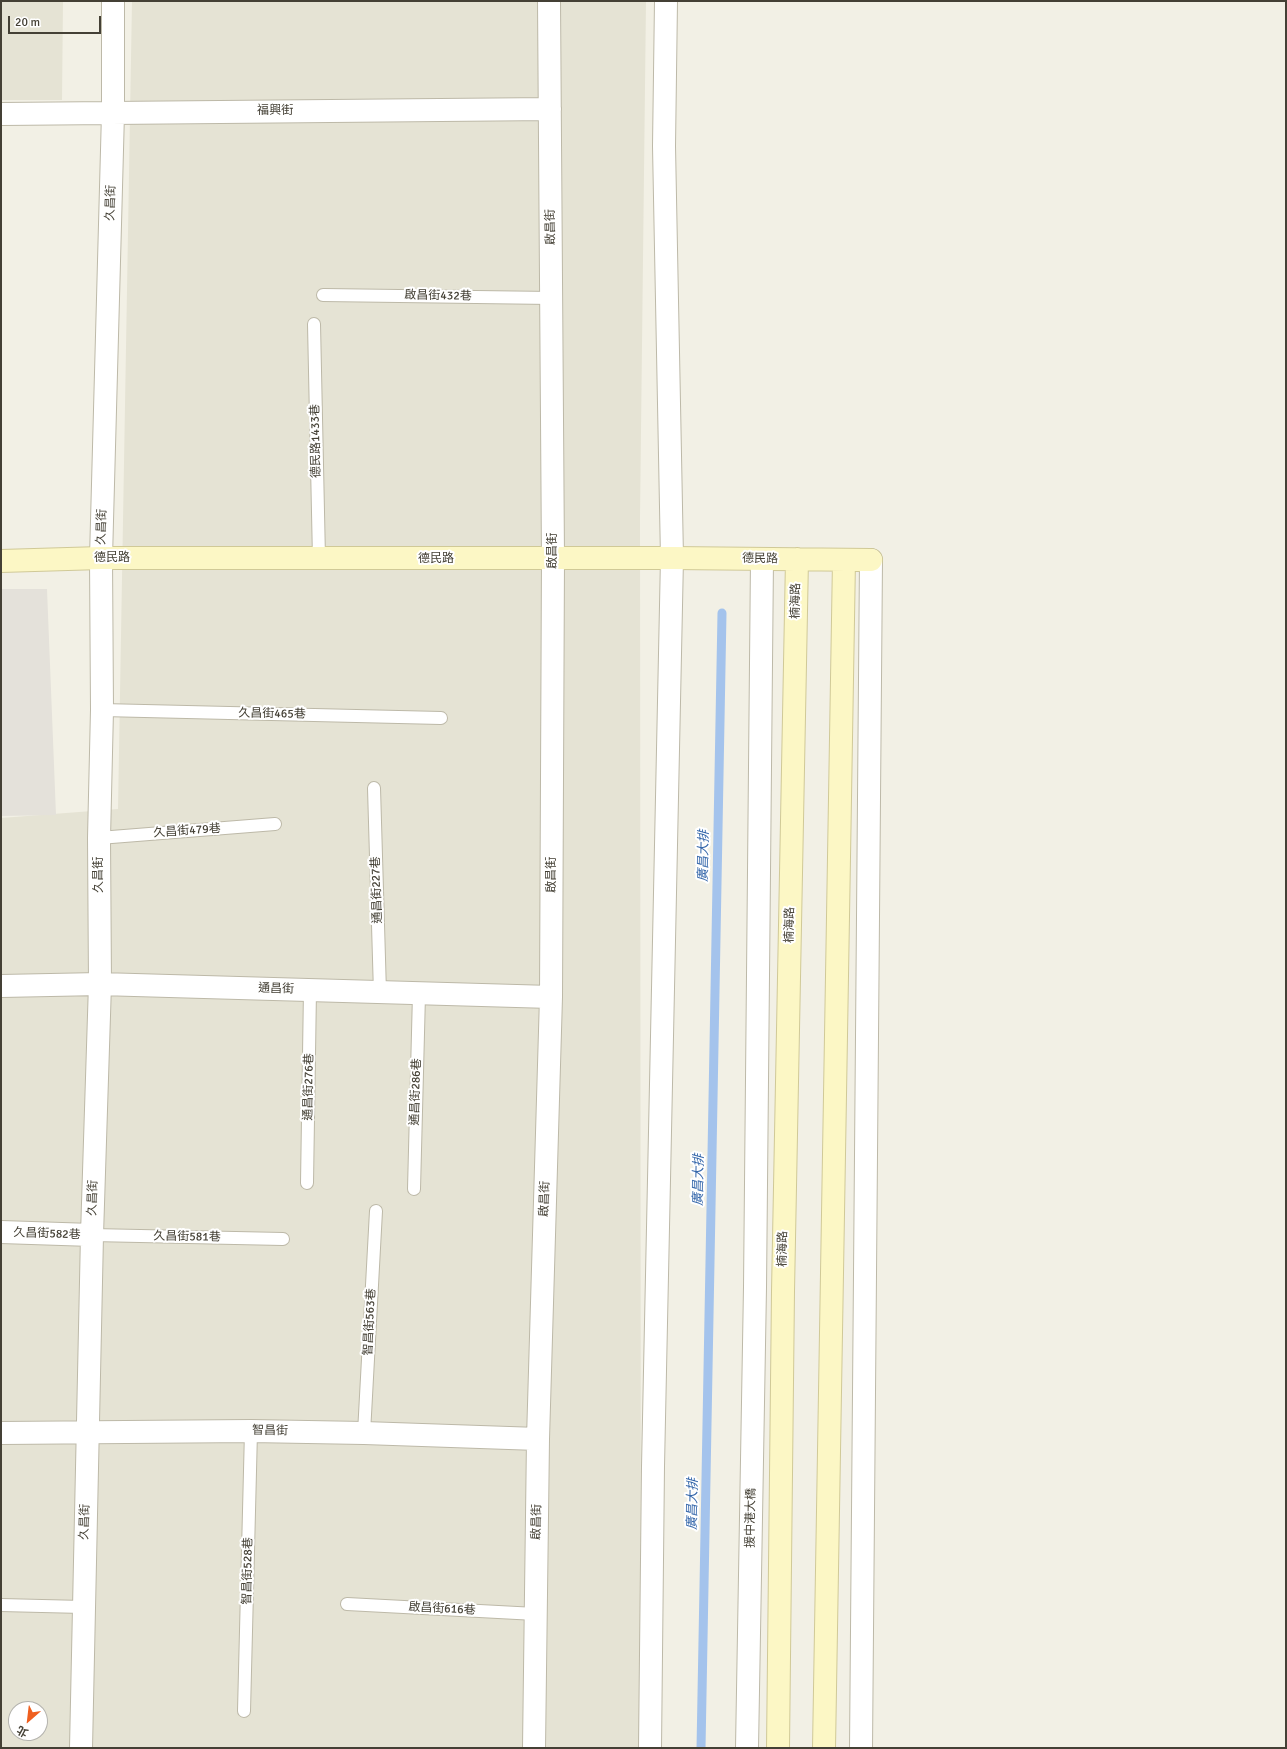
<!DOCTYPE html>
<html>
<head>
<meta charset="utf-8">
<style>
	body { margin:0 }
	#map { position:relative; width:1287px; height:1749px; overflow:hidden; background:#f2f0e5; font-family:Signika,"Noto Sans TC",sans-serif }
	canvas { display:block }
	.frame { position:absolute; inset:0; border:2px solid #444035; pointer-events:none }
	.north { position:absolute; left:8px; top:1701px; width:40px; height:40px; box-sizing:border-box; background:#fff; border:1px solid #b4b3ae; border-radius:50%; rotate:208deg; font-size:11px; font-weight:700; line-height:16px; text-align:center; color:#444035 }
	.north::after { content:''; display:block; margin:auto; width:14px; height:18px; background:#ef5f1f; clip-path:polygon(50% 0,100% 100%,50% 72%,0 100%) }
	.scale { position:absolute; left:8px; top:16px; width:93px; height:18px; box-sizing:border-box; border:2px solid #444035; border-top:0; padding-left:5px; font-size:12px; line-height:14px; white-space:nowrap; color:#444035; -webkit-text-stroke:3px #fff; paint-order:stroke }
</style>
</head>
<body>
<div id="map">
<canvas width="1287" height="1749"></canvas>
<div class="frame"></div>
<div class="north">北</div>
<div class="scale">20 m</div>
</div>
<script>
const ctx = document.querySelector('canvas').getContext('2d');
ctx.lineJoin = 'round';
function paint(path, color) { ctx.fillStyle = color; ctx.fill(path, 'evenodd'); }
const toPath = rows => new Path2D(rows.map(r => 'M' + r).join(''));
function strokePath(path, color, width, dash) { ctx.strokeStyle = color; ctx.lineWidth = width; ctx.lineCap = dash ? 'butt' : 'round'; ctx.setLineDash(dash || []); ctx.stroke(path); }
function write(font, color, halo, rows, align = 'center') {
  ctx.font = font + ' Signika,"Noto Sans TC",sans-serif'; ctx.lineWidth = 4; ctx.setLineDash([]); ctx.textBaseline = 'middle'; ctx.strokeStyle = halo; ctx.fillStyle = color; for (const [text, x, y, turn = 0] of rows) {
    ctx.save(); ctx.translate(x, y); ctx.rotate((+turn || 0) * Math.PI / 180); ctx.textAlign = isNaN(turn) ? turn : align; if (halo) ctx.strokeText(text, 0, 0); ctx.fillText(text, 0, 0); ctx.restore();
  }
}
const residential = toPath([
	[1,1,63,1,62,100,1,100],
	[132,1,646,1,640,517,641,1748,1,1748,1,818,118,809],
	[16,1709,40,1709,40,1733,16,1733]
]);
const industrial = toPath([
	[1,589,47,589,56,815,1,816]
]);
const stream = toPath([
	[701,1748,722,613]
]);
const lane = toPath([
	[323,295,552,298],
	[314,324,319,559],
	[102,710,441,718],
	[374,788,380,993],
	[99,838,275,824],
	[307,1183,310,990],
	[414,1189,419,994],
	[92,1235,283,1239],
	[364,1433,376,1211],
	[347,1604,536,1614],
	[1,1605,83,1607],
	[244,1711,251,1431]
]);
const street = toPath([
	[1,114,550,109],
	[1,986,100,984,551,997],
	[1,1232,92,1235],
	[1,1433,251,1431,364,1433,538,1439],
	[81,1748,92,1235,100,984,99,838,102,710,101,558,113,113,113,1],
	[534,1748,538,1439,551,997,553,558,549,1],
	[650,1748,653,1466,672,558,664,146,666,1],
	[747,1748,755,1287,762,559],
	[861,1748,871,560]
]);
const secondary = toPath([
	[1,561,101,558,672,558,871,560],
	[778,1748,783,1291,797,559],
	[824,1748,844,560]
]);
const streetNames = [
	["福興街",275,111],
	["久昌街",111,203,-88],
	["啟昌街",551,227,-91],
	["啟昌街432巷",438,296,1],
	["德民路1433巷",316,441,-91],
	["久昌街",102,527,-88],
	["啟昌街",553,551,-90],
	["德民路",112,558],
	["德民路",436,559],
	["德民路",760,559,1],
	["楠海路",796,601,-89],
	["久昌街465巷",272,714,1],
	["久昌街479巷",187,831,-4],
	["久昌街",99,875,-90],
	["啟昌街",552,875,-90],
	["通昌街227巷",377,890,-92],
	["楠海路",790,925,-89],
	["通昌街",276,989,2],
	["通昌街276巷",309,1087,-89],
	["通昌街286巷",416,1092,-88],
	["久昌街",93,1198,-88],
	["啟昌街",545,1199,-88],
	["久昌街582巷",47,1234,2],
	["久昌街581巷",187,1237,1],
	["楠海路",783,1249,-89],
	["智昌街563巷",370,1322,-87],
	["智昌街",270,1431,1],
	["援中港大橋",751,1518,-89],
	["久昌街",85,1522,-88],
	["啟昌街",537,1522,-89],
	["智昌街528巷",248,1571,-89],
	["啟昌街616巷",442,1609,3]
];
const waterNames = [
	["廣昌大排",704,856,-89],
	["廣昌大排",699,1180,-89],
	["廣昌大排",693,1504,-89]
];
paint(residential, '#e5e3d4');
paint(industrial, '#e4e1da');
strokePath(stream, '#a4c3ec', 9);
strokePath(lane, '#bdb9a8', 14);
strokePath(street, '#bdb9a8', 24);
strokePath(secondary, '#d0c997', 24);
strokePath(lane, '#fff', 12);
strokePath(street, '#fff', 22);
strokePath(secondary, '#fcf7c5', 22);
write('12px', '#444035', '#fff', streetNames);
write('italic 13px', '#3466aa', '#fff', waterNames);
</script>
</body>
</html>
